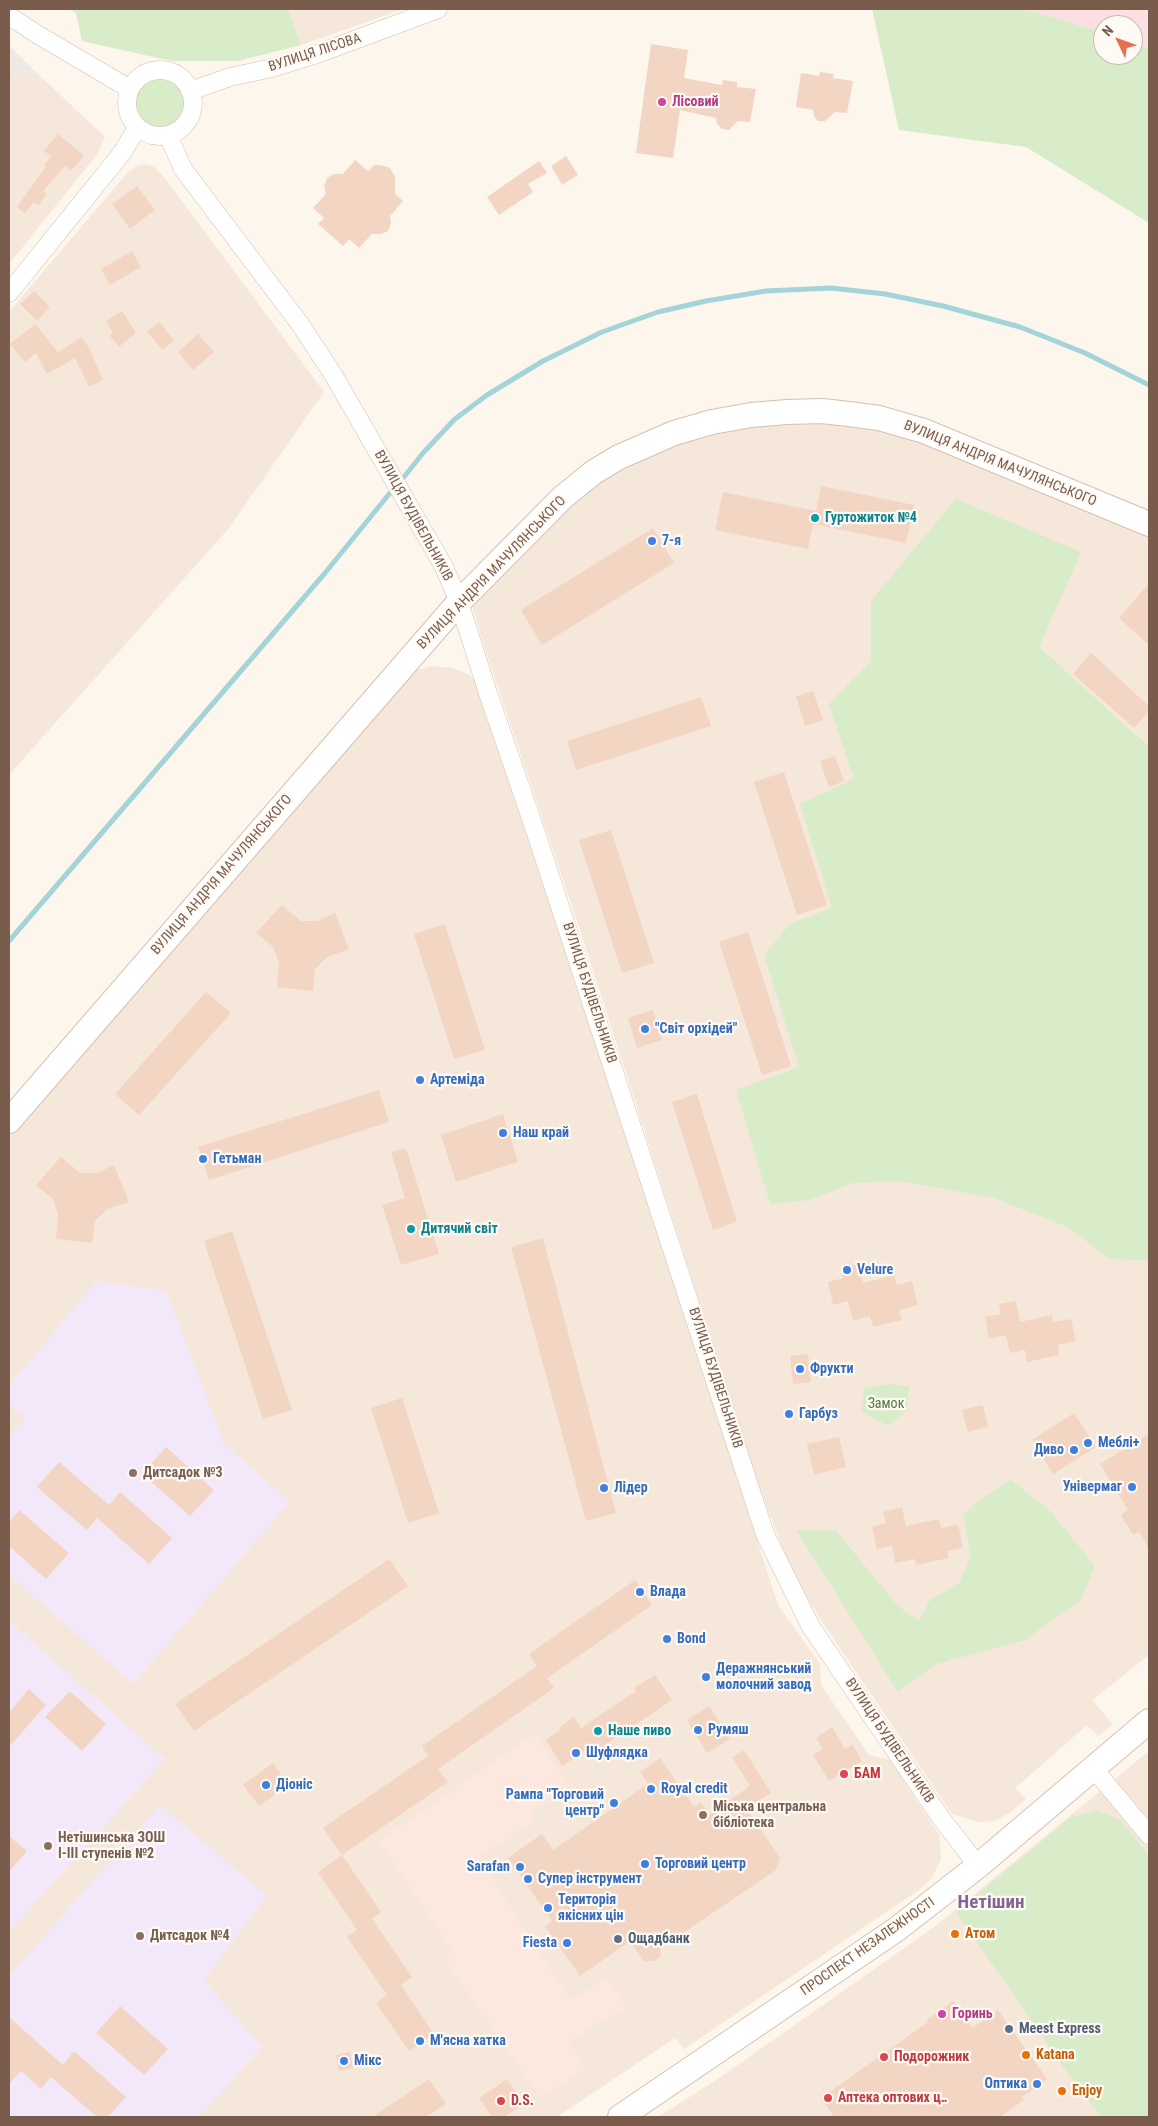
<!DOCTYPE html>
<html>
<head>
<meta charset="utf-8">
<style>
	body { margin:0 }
	#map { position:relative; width:1158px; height:2126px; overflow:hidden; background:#fdf6ec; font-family:"Roboto Condensed",sans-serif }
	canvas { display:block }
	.frame { position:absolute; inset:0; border:10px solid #7a5c4d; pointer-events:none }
	.north { position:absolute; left:1093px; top:15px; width:50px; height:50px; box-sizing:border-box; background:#fffaf3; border:1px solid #cabbb1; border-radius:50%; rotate:312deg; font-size:14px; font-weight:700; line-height:20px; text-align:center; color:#7a5c4d }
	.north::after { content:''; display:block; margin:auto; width:18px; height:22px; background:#e76f51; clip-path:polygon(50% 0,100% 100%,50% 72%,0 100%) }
</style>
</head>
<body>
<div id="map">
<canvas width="1158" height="2126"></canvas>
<div class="frame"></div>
<div class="north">N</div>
</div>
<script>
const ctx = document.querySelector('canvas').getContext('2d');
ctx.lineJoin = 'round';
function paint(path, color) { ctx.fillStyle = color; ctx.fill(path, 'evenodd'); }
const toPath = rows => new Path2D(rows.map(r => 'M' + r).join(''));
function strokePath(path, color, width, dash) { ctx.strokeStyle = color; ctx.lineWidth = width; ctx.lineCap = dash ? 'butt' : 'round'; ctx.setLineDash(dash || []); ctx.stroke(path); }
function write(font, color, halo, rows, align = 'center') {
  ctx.font = font + ' "Roboto Condensed",sans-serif'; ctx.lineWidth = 4.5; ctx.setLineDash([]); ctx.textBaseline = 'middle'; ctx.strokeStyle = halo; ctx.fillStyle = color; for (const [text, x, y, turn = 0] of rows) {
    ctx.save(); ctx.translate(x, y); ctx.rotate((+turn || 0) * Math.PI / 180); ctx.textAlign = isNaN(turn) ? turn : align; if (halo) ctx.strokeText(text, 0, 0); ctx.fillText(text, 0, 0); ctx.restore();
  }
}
const residential = toPath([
	[288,9,404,9,301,45],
	[9,70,17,77,37,73,105,137,98,153,9,264],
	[144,164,153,166,164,177,324,392,229,528,9,775,9,312,128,172,136,166],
	[822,420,892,430,1149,535,1149,1655,1092,1700,1113,1724,1098,1736,1087,1725,1015,1788,1026,1799,1011,1812,995,1821,978,1822,952,1814,819,1617,792,1572,755,1476,584,942,484,646,472,605,575,500,619,466,710,430],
	[432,666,453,668,470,675,477,683,647,1200,778,1605,820,1664,821,1685,869,1755,890,1760,939,1835,941,1859,932,1878,919,1890,684,2049,675,2038,557,2117,9,2117,9,1135,410,672],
	[1149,1751,1149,2117,658,2117,719,2078,933,1928]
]);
const commercial = toPath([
	[534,1734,570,1786,531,1813,535,1821,478,1858,571,2000,607,1979,627,2006,568,2042,586,2068,541,2098,444,1958,453,1951,379,1841]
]);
const industrial = toPath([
	[9,45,37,73,17,77,9,70]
]);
const education = toPath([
	[96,1281,166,1291,224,1443,290,1502,133,1684,9,1575,9,1438,25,1419,9,1404,9,1386],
	[9,1621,165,1759,9,1932],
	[160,1805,267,1896,204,1980,262,2047,199,2117,9,2117,9,1976]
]);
const medical = toPath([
	[1000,9,1149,9,1149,49,1133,43,1133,25,1103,25,1103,33,1034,11]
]);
const green = toPath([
	[68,9,288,9,301,45,238,61,171,61,82,41,76,13],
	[872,9,1000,9,1034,11,1103,33,1103,55,1133,55,1133,43,1149,49,1149,223,1026,147,899,130],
	'136 103a24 24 0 1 1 48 0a24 24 0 1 1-48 0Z',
	[956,499,1081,552,1039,647,1149,747,1149,1260,1109,1259,1070,1228,994,1198,899,1181,853,1183,810,1200,770,1204,736,1090,799,1067,764,955,790,924,832,908,800,804,854,779,829,704,871,661,871,601],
	[890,1384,909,1387,907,1410,888,1426,861,1411,864,1388],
	[1011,1480,1050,1511,1095,1566,1081,1600,1025,1640,936,1664,898,1692,796,1530,836,1531,898,1606,919,1621,930,1600,959,1583,971,1557,963,1515,983,1497],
	[1096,1810,1121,1820,1149,1856,1149,2117,1102,2117,1076,2085,956,1912,1070,1818]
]);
const stream = toPath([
	[400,482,423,453,455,419,487,395,543,361,602,332,658,312,706,301,766,291,831,288,885,294,943,306,1020,327,1085,353,1149,385],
	[9,941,325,573,394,488]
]);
const building = toPath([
	[651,44,688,50,684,78,722,85,723,80,737,82,737,87,756,89,750,122,738,121,729,130,722,129,717,124,716,118,680,110,673,158,636,153],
	[820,72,834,74,833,78,853,81,847,113,835,112,825,121,818,121,814,116,813,110,796,107,801,73,819,76],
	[58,134,84,156,71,171,65,166,43,191,47,194,39,205,34,202,25,213,17,207,46,166,44,165,51,156,44,151],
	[566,156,578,175,562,185,551,166],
	[355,160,368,171,374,165,381,165,390,168,395,177,395,194,403,201,390,216,391,223,388,231,381,234,372,234,359,248,349,239,343,246,318,224,324,218,313,208,326,194,324,186,327,178,334,174,343,174],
	[539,161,547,173,528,184,533,192,499,215,487,197],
	[137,186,155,210,130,229,112,204],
	[132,251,141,267,110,285,101,269],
	[34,291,50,307,37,321,20,304],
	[122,311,136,333,119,347,110,336,113,333,106,321],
	[159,322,174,340,163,350,147,332],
	[35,324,58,352,82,337,90,350,103,380,89,387,75,358,47,374,36,353,25,362,10,344],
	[198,334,214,352,193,370,178,352],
	[821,486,914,505,906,543,813,524,808,549,715,530,723,492,816,511],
	[653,528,674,563,542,645,521,610],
	[1149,583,1149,645,1119,618],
	[1091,653,1149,706,1149,711,1134,728,1073,674],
	[813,691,823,720,805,726,796,696],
	[701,697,711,726,576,770,567,741],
	[835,756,844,781,829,787,820,761],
	[784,772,827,905,797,915,754,782],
	[611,830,654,963,622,973,579,840],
	[282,905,301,921,318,921,335,913,349,949,327,957,315,969,313,991,277,987,279,963,273,947,256,933],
	[445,924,485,1050,454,1059,414,934],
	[748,932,791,1066,762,1075,719,942],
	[206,992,231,1013,139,1115,115,1094],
	[653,1010,662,1040,637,1048,628,1018],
	[379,1090,389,1122,209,1180,198,1147],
	[697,1094,737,1222,713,1230,672,1102],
	[503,1114,518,1162,456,1182,441,1135],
	[406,1148,439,1254,401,1265,382,1205,405,1198,391,1152],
	[61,1157,80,1173,97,1173,114,1165,129,1202,107,1209,95,1221,92,1243,56,1239,58,1215,53,1199,36,1185],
	[232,1231,292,1410,263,1419,204,1241],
	[543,1238,616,1513,586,1521,511,1247],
	[858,1264,863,1283,894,1275,897,1285,912,1281,918,1305,899,1310,902,1320,873,1327,870,1316,853,1321,848,1301,833,1305,828,1282,843,1278,841,1268],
	[1016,1301,1020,1322,1052,1315,1053,1322,1071,1319,1076,1341,1058,1345,1059,1355,1027,1362,1025,1350,1010,1353,1006,1335,989,1339,985,1317,1001,1314,999,1304],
	[808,1354,811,1382,793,1384,790,1356],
	[402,1398,439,1513,408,1523,371,1408],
	[983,1405,988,1427,968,1432,962,1410],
	[1074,1413,1096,1447,1053,1474,1032,1440],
	[1149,1434,1149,1549,1139,1532,1133,1535,1121,1515,1128,1510,1100,1464],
	[839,1437,846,1467,814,1475,807,1444],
	[166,1447,214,1490,190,1516,142,1474],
	[59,1462,109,1505,120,1492,172,1538,149,1564,97,1518,87,1530,37,1487],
	[902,1507,906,1526,939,1519,941,1528,958,1524,963,1548,947,1551,949,1558,916,1565,915,1559,895,1563,892,1546,877,1549,872,1527,886,1523,883,1512],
	[19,1510,69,1553,46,1579,9,1546,9,1522],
	[389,1559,408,1586,194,1731,175,1704],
	[635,1580,652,1605,547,1678,554,1688,438,1769,448,1782,342,1855,323,1828,428,1756,422,1746,537,1666,529,1654],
	[655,1675,672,1700,592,1754,589,1748,562,1766,546,1740,560,1730,559,1728,574,1717,581,1728,636,1691,634,1688],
	[29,1689,46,1705,9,1747,9,1712],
	[70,1691,106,1724,82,1751,45,1717],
	[709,1706,730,1739,707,1753,687,1720],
	[832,1727,845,1749,853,1745,862,1761,829,1781,813,1755,823,1749,816,1738],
	[744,1750,771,1793,746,1808,780,1858,776,1870,661,1948,660,1957,654,1961,644,1961,630,1941,580,1976,545,1926,552,1921,508,1858,542,1834,553,1850,648,1784,640,1772,660,1758,694,1807,701,1802,709,1815,750,1786,732,1757],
	[273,1763,288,1785,259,1806,243,1785],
	[9,1836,27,1851,9,1872],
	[342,1855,381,1912,372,1919,412,1977,401,1985,434,2034,409,2051,376,2003,387,1995,347,1937,357,1930,318,1872],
	[953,2001,973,2028,998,2010,1047,2079,1022,2097,1024,2100,1000,2117,834,2117,821,2098,928,2022,927,2020],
	[120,2006,168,2049,144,2075,96,2033],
	[9,2017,63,2065,74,2051,126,2097,108,2117,97,2117,51,2077,41,2089,21,2071,9,2084],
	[350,2052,353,2068,339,2071,336,2055],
	[429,2079,446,2104,426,2117,372,2117],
	[507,2079,524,2104,504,2117,492,2117,479,2098]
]);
const street = toPath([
	[9,16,40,36,130,89],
	'127 103a33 33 0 1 1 66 0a33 33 0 1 1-66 0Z',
	[190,91,230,77,272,68,314,55,438,9],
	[168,135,183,169,300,324,334,376,444,567,459,602,488,693,534,827,765,1534,811,1627,941,1818,978,1866],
	[9,293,122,153,137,128],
	[1093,1768,1149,1835]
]);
const secondary = toPath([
	[9,1121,459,602,563,497,594,472,619,457,674,433,712,422,751,415,787,412,822,411,849,414,879,418,924,431,1149,524],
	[620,2117,897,1929,978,1866,1149,1721]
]);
const markers = [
	[662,102,5,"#d1479c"],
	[815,518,5,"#0f9aa8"],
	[652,541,5,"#3f7fe0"],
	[645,1029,5,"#3f7fe0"],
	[420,1080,5,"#3f7fe0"],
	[503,1133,5,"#3f7fe0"],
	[203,1159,5,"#3f7fe0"],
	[411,1229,5,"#0f9aa8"],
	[847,1270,5,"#3f7fe0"],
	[800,1369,5,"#3f7fe0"],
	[789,1414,5,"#3f7fe0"],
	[1088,1443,5,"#3f7fe0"],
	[1074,1450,5,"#3f7fe0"],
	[133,1473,5,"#8d6e63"],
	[1132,1487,5,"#3f7fe0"],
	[604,1488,5,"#3f7fe0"],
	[640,1592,5,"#3f7fe0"],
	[667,1639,5,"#3f7fe0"],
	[706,1677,5,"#3f7fe0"],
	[698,1730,5,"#3f7fe0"],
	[598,1731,5,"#0f9aa8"],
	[576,1753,5,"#3f7fe0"],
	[844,1774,5,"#e0444e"],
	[266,1785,5,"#3f7fe0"],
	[651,1789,5,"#3f7fe0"],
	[614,1803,5,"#3f7fe0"],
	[703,1815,5,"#8d6e63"],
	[48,1846,5,"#8d6e63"],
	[645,1864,5,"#3f7fe0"],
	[520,1867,5,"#3f7fe0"],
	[528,1879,5,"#3f7fe0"],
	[548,1908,5,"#3f7fe0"],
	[955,1934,5,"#e8710a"],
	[140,1936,5,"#8d6e63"],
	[618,1939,5,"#5c6f8a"],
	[567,1943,5,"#3f7fe0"],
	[942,2014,5,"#d1479c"],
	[1009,2029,5,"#5c6f8a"],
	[420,2041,5,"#3f7fe0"],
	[1026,2055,5,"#e8710a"],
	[884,2057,5,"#e0444e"],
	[344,2061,5,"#3f7fe0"],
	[1037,2084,5,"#3f7fe0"],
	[1062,2091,5,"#e8710a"],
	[828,2098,5,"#e0444e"],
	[501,2101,5,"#e0444e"]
];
const streetNames = [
	["ВУЛИЦЯ ЛІСОВА",315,53,-18],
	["ВУЛИЦЯ АНДРІЯ МАЧУЛЯНСЬКОГО",1000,464,22],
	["ВУЛИЦЯ БУДІВЕЛЬНИКІВ",413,516,61],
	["ВУЛИЦЯ АНДРІЯ МАЧУЛЯНСЬКОГО",492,573,-46],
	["ВУЛИЦЯ АНДРІЯ МАЧУЛЯНСЬКОГО",222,875,-49],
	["ВУЛИЦЯ БУДІВЕЛЬНИКІВ",589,993,72],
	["ВУЛИЦЯ БУДІВЕЛЬНИКІВ",715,1378,72],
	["ВУЛИЦЯ БУДІВЕЛЬНИКІВ",889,1741,56],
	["ПРОСПЕКТ НЕЗАЛЕЖНОСТІ",868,1947,-35]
];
const hotelNames = [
	["Лісовий",672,102],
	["Горинь",952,2014]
];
const cultureNames = [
	["Гуртожиток №4",825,518],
	["Дитячий світ",421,1229],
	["Наше пиво",608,1731]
];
const shopNames = [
	["7-я",662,541],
	["\"Світ орхідей\"",655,1029],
	["Артеміда",430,1080],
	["Наш край",513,1133],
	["Гетьман",213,1159],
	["Velure",857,1270],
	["Фрукти",810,1369],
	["Гарбуз",799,1414],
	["Меблі+",1098,1443],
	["Диво",1064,1450,"right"],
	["Універмаг",1122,1487,"right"],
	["Лідер",614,1488],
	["Влада",650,1592],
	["Bond",677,1639],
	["Деражнянський",716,1669],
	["молочний завод",716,1685],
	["Румяш",708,1730],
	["Шуфлядка",586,1753],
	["Діоніс",276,1785],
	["Royal credit",661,1789],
	["Рампа \"Торговий",604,1795,"right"],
	["центр\"",604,1811,"right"],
	["Торговий центр",655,1864],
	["Sarafan",510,1867,"right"],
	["Супер інструмент",538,1879],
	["Територія",558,1900],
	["якісних цін",558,1916],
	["Fiesta",557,1943,"right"],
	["М'ясна хатка",430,2041],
	["Мікс",354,2061],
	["Оптика",1027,2084,"right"]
];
const parkNames = [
	["Замок",886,1404]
];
const educationNames = [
	["Дитсадок №3",143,1473],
	["Міська центральна",713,1807],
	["бібліотека",713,1823],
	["Нетішинська ЗОШ",58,1838],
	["І-ІІІ ступенів №2",58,1854],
	["Дитсадок №4",150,1936]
];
const healthNames = [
	["БАМ",854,1774],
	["Подорожник",894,2057],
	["Аптека оптових ц‥",838,2098],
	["D.S.",511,2101]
];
const foodNames = [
	["Атом",965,1934],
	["Katana",1036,2055],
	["Enjoy",1072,2091]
];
const serviceNames = [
	["Ощадбанк",628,1939],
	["Meest Express",1019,2029]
];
const districtNames = [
	["Нетішин",991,1903]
];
paint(residential, '#f5e8da');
paint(commercial, '#fde8e0');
paint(industrial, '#efe9e4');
paint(education, '#f3e8fa');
paint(medical, '#fbdfe3');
paint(green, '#d8ecc9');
strokePath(stream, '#a5d3da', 5);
paint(building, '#f3d5c3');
strokePath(street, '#d1beb0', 19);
strokePath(secondary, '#d6c0b0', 26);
strokePath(street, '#fff', 18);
strokePath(secondary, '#fff', 24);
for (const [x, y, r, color] of markers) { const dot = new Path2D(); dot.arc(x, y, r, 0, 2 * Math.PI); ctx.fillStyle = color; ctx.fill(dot); strokePath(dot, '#fffaf3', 2); }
write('14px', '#7a5c4d', '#fffaf3', streetNames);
write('bold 14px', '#b23c85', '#fffaf3', hotelNames, 'left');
write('bold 14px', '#0d838f', '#fffaf3', cultureNames, 'left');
write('bold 14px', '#366cbe', '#fffaf3', shopNames, 'left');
write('14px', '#537a41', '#fffaf3', parkNames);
write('bold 14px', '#785e54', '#fffaf3', educationNames, 'left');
write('bold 14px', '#be3a42', '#fffaf3', healthNames, 'left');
write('bold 14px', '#c56008', '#fffaf3', foodNames, 'left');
write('bold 14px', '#4e5e75', '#fffaf3', serviceNames, 'left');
write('bold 19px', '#846695', '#fffaf3', districtNames);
</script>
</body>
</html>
